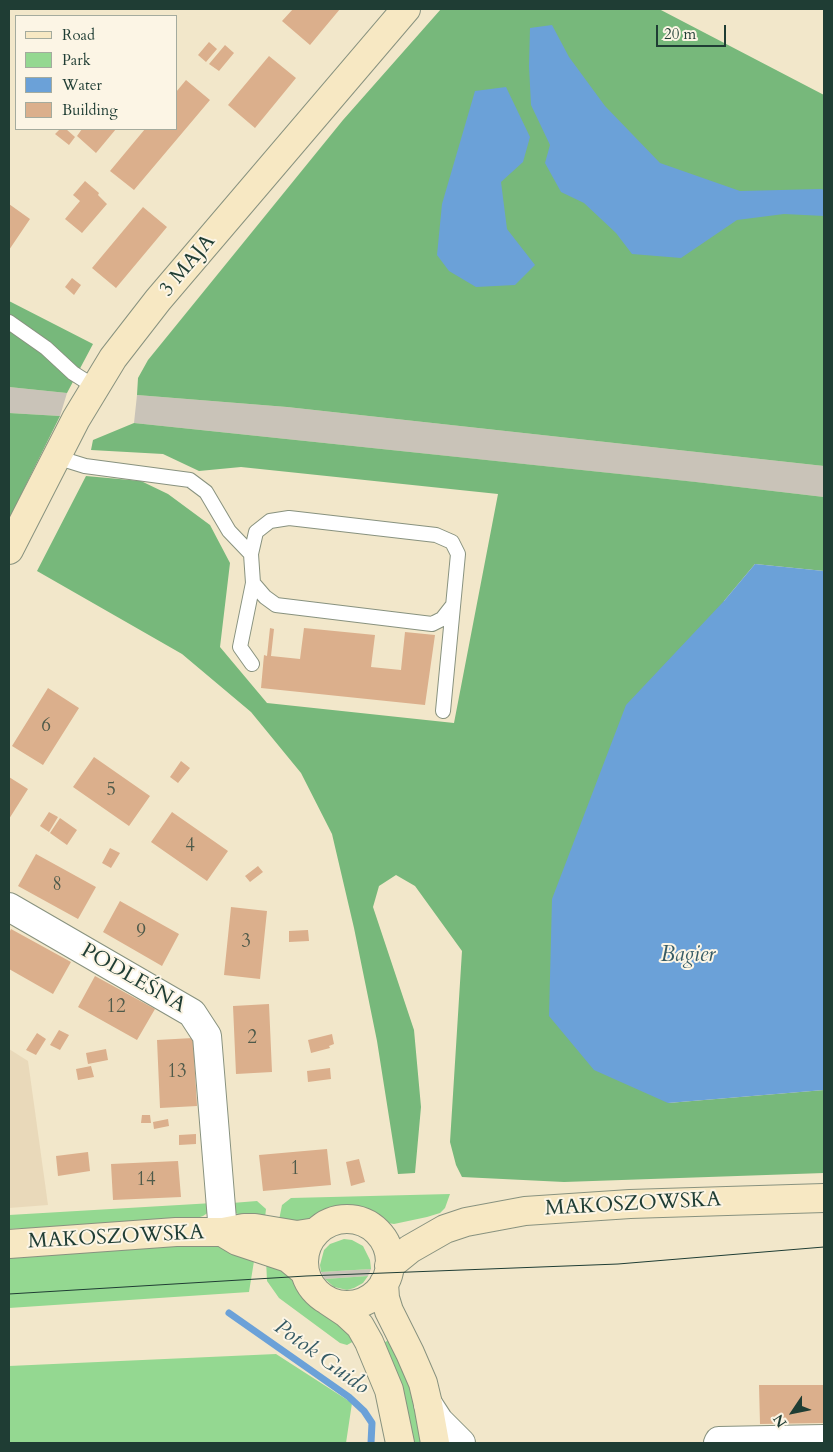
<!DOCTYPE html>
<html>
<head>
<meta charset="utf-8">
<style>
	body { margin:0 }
	#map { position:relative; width:833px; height:1452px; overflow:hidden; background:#f2e7ca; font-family:Cardo,serif }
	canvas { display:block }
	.frame { position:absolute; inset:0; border:10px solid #1f3d34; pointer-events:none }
	.legend { position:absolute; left:15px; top:15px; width:162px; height:115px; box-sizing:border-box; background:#fcf5e5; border:1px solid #a4ab9e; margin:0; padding:6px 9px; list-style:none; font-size:15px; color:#1f3d34 }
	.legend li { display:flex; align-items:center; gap:10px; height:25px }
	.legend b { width:25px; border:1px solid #a4ab9e }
	.north { position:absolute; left:768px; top:1387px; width:50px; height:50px; -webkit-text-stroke:4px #fcf5e5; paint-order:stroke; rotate:236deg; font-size:14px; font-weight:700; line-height:20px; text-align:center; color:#1f3d34 }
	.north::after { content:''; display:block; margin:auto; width:18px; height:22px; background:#1f3d34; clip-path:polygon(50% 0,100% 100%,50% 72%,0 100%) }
	.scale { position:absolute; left:656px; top:25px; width:70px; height:22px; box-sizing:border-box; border:2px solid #1f3d34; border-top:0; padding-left:6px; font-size:15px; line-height:18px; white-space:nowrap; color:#1f3d34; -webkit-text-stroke:4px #fcf5e5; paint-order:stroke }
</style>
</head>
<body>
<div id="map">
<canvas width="833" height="1452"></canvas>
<div class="frame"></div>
<ul class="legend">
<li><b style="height:6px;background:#f7e8c3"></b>Road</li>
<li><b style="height:14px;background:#94d891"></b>Park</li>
<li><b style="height:14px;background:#6ba1d8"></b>Water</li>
<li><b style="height:14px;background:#dbaf8c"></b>Building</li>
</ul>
<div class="north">N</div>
<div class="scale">20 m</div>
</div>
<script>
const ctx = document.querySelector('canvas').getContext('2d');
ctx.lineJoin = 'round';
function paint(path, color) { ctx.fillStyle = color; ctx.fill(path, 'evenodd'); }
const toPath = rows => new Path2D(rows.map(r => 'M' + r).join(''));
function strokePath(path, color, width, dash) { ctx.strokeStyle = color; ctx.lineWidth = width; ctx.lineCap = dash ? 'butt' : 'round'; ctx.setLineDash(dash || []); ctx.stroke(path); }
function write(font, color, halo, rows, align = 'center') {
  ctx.font = font + ' Cardo,serif'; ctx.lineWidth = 4; ctx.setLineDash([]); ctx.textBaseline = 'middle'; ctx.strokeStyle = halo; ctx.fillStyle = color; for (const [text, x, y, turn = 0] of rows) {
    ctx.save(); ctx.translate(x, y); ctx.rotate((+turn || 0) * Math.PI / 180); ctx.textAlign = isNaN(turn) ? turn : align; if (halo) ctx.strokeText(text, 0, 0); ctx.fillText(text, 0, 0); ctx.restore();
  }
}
const built = toPath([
	[9,1049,28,1061,48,1205,9,1208]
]);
const industrial = toPath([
	[9,387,67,393,60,416,9,413],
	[137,395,287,407,824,466,824,497,695,482,134,423],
	[371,1269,368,1276,325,1279,321,1272]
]);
const green = toPath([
	[450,1194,445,1208,440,1213,427,1217,394,1224,382,1222,357,1213,342,1212,327,1215,303,1223,279,1220,282,1205,291,1198],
	[257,1201,266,1209,265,1218,241,1216,236,1213,232,1203],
	[213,1203,209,1212,203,1216,191,1220,9,1229,9,1215],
	[344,1239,352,1240,363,1246,370,1260,371,1269,321,1272,320,1265,324,1250,330,1244],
	[180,1246,219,1247,255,1255,249,1292,9,1308,9,1258],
	[266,1259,294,1278,307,1299,356,1340,347,1345,340,1343,279,1298,267,1281],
	[368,1276,363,1283,354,1288,347,1290,334,1287,325,1279],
	[394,1337,401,1352,426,1443,411,1443,380,1345],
	[276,1354,352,1403,346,1443,9,1443,9,1366]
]);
const forest = toPath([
	[441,9,659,9,824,95,824,466,287,407,137,395,138,378,148,360,343,120],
	[9,301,93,344,67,393,9,387],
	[9,413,60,416,9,519],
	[134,423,696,482,824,497,824,571,755,564,724,601,668,1103,824,1090,824,1173,564,1182,462,1177,456,1165,450,1142,462,951,415,886,396,875,379,886,373,907,414,1030,421,1107,415,1173,398,1174,377,1041,354,928,332,834,301,773,251,712,182,654,37,571,86,476,141,481,168,494,210,525,230,563,220,647,267,703,454,723,498,494,241,467,199,471,163,454,91,450,93,440]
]);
const water = toPath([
	[552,25,569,57,605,106,660,163,740,191,821,189,824,190,824,216,784,214,737,220,681,258,632,254,616,233,584,203,561,192,545,163,550,145,531,105,529,66,530,28],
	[506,87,530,137,523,162,501,182,507,229,535,265,515,285,476,287,449,271,437,255,442,204,475,91],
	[755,564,824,571,824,1090,668,1103,594,1070,549,1016,552,899,626,705,724,601]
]);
const stream = toPath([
	[229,1313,349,1397,364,1411,372,1423,371,1443]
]);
const building = toPath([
	[293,9,340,9,310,45,282,21],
	[209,42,217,49,206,62,198,55],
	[225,45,234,53,219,71,209,64],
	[269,56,296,78,255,128,228,105],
	[186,80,210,100,134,190,110,171,145,129,176,129,176,92],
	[60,129,66,129,75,137,69,145,55,134],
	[82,129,116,129,96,153,77,136],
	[85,181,99,193,98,195,107,204,82,233,65,219,80,201,73,195],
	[9,204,30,219,9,250],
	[143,207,167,227,116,288,92,268],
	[72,278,81,285,74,295,65,287],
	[270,628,274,629,271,656,300,659,304,628,375,635,371,667,401,670,405,632,435,635,425,705,261,688,264,655,267,656],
	[48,688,79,708,43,765,12,746],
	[94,757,150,796,129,826,73,787],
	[181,761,190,768,178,783,170,777],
	[9,777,28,789,9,819],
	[49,812,58,817,49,832,40,826],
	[172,812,228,851,207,881,151,842],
	[60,818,77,830,67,845,50,833],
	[110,848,120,853,111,868,102,863],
	[36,854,96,887,78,919,18,886],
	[258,866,263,872,250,882,245,876],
	[120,901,179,934,162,966,103,932],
	[231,907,267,911,260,979,224,975],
	[11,929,71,962,53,994,9,969,9,933],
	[308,930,309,941,289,942,289,931],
	[95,976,155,1009,137,1040,78,1007],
	[269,1004,272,1072,236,1074,233,1006],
	[59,1030,69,1035,60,1050,50,1045],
	[37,1033,46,1039,36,1055,26,1050],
	[332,1034,334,1044,329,1046,330,1048,311,1053,308,1040],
	[193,1038,197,1106,160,1108,157,1040],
	[106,1049,108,1060,88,1064,86,1053],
	[91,1066,94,1077,78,1080,76,1069],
	[330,1068,331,1079,308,1082,307,1071],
	[142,1115,150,1115,151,1123,141,1123],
	[168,1119,169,1126,154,1129,153,1122],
	[196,1134,196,1144,179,1145,179,1135],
	[327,1149,331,1185,263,1191,259,1155],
	[88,1152,90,1171,58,1176,56,1156],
	[359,1159,365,1182,351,1186,346,1162],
	[178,1161,181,1197,113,1200,111,1164],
	[759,1385,824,1385,824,1423,760,1424]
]);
const service = toPath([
	[9,322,46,348,73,373,95,387],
	[56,457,85,466,190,480,206,492,229,531,251,554],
	[252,664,240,647,253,583],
	[443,711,458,554,452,542,436,535,289,518,270,521,256,532,251,554,253,583,265,597,276,605,432,624,442,619,453,605]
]);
const minor = toPath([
	[9,907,192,1013,207,1036,223,1232],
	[428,1404,439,1421,461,1443],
	[718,1443,719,1441,824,1439]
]);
const secondary = toPath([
	[9,550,76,419,113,358,158,300,406,9],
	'304 1262a43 43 0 1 1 86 0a43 43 0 1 1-86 0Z',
	[227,1235,237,1241,288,1258,305,1272],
	[9,1244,176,1232,223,1232,244,1228,255,1228,297,1235,316,1232],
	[389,1266,410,1249,445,1229,466,1222,525,1211,630,1204,824,1198],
	[384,1283,385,1298,389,1311,410,1353,423,1383,428,1404,435,1443],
	[328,1301,346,1313,360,1326,369,1342,389,1390,400,1443]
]);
const tram = toPath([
	[9,1294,306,1276,618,1264,824,1247]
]);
const numberNames = [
	["6",46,727],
	["5",111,791],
	["4",190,847],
	["8",57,886],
	["9",141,933],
	["3",246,943],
	["12",116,1008],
	["2",252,1039],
	["13",177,1073],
	["1",295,1170],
	["14",146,1181]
];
const streetNames = [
	["3 MAJA",188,266,-50],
	["PODLEŚNA",133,979,30],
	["MAKOSZOWSKA",633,1205,-3],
	["MAKOSZOWSKA",116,1238,-3]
];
const waterNames = [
	["Bagier",688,956],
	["Potok Guido",321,1358,36]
];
paint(built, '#e9d9ba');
paint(industrial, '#c9c3b8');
paint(green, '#94d891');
paint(forest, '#77b87b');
paint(water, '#6ba1d8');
strokePath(stream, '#6ba1d8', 7);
paint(building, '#dbaf8c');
strokePath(service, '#88927f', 16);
strokePath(minor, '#88927f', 30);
strokePath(secondary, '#88927f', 30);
strokePath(service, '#fff', 14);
strokePath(minor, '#fff', 28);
strokePath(secondary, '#f7e8c3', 28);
strokePath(tram, '#1f3d34', 1);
write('19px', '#4e5a4a', null, numberNames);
write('21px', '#1f3d34', '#fcf5e5', streetNames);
write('italic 22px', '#365b65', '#fcf5e5', waterNames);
</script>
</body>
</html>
